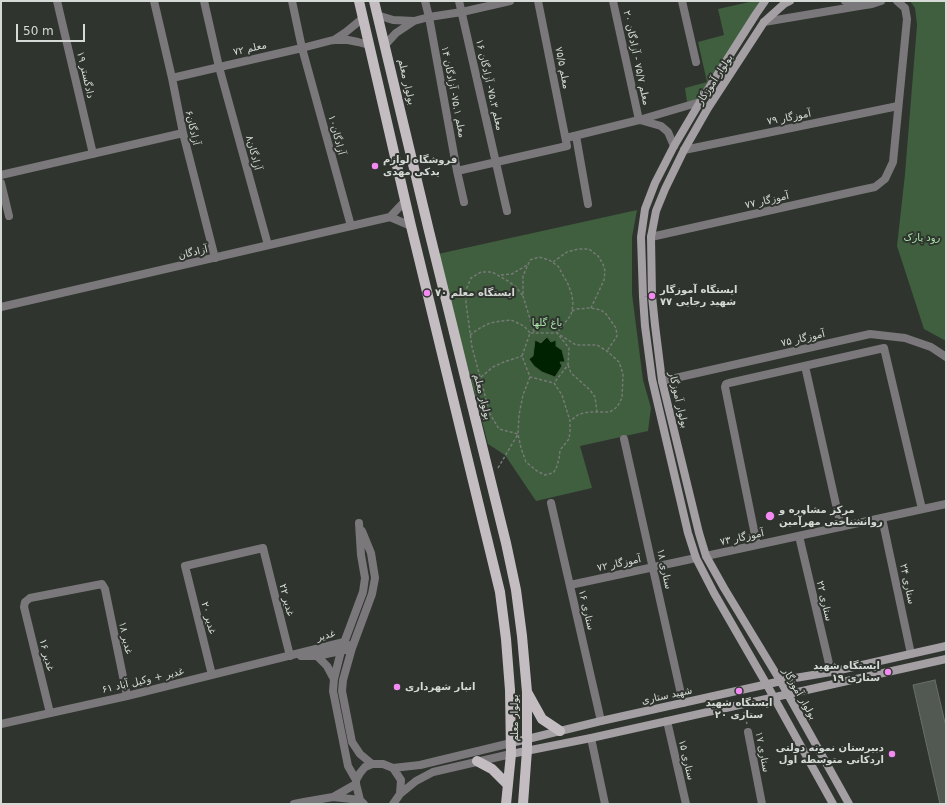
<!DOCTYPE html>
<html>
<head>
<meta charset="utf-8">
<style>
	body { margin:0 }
	#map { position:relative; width:947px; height:805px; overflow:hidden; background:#2f342f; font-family:"DejaVu Sans",sans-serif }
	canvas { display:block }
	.frame { position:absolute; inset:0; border:2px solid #d6dad6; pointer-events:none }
	.scale { position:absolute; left:16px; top:24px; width:69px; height:18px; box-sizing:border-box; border:2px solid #d6dad6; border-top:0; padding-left:5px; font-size:12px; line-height:14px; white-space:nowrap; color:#d6dad6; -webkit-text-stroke:3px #2f342f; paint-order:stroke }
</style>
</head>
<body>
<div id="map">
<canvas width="947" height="805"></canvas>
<div class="frame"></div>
<div class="scale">50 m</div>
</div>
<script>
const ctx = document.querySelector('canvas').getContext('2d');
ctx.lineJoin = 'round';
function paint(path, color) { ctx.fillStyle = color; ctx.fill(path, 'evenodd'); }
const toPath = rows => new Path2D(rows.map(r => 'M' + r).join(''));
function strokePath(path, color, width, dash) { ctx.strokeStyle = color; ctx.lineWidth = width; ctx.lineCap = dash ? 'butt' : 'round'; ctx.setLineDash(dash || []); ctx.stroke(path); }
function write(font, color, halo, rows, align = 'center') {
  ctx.font = font + ' "DejaVu Sans","Noto Naskh Arabic",sans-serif'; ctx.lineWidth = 4; ctx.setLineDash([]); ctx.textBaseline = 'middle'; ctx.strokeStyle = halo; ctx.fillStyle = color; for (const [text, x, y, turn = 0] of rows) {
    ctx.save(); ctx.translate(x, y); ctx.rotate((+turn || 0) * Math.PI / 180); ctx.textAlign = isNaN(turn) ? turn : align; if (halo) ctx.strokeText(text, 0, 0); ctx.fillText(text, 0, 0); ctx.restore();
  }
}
const green = toPath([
	[754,1,762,1,699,99,687,102,685,88,707,82,698,42,724,35,718,9],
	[910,1,946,1,946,341,924,329,897,246,905,174,917,25,915,8],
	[637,210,632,237,632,294,643,380,651,408,648,431,580,446,592,488,536,501,505,455,488,444,438,254]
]);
const water = toPath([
	[547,337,551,342,556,340,556,346,562,350,565,362,560,362,562,366,555,377,542,372,534,366,529,359,533,356,535,340,541,343,547,337]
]);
const building = toPath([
	[935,680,946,727,946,804,940,804,913,685,935,680]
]);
const path = toPath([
	[553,262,567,252,578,249,589,249,598,256,603,264,605,271,604,280,591,308],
	[501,275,512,274,527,265],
	[572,311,577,309,591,308,601,310,606,314,616,328,617,336,607,351],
	[534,332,523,296,523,276,530,260,539,257,549,260,558,266,568,284,572,295,573,305,571,315,557,333,576,345,597,345,607,351,619,362,623,374,622,398,617,407,610,412,589,412,579,414,570,421],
	[470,335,480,328,490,323,501,321,511,320,524,326,530,333],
	[568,365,571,373,590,390,595,397,597,412],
	[481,377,493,367,504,362,522,356],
	[530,377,523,395,519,415,518,434,521,448,526,462,537,471,545,475,553,473,556,469,559,459,560,450,569,439,570,432,570,421,562,395,554,383,530,377,522,356,530,333,557,333,569,348,568,365,554,383],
	[498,468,518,434,499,429,490,414,472,347,466,303,466,290,471,278,481,272,492,272,508,281,516,287,523,296],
	[744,712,747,724]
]);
const minor = toPath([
	[57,1,93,154],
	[154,1,172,78,183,133,215,258],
	[204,1,219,67,268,245],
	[292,1,302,48,351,226],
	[425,1,429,17,457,171,464,202],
	[459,1,507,211],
	[613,1,639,120],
	[682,1,696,62],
	[845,1,859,6,872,4,881,1],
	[377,15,393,20,414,21],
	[764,22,859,6],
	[334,40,346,32,363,18],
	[385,45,396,33,414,21,429,17,462,12,510,1],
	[172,78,302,48,333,40,348,40,358,42,369,45],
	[640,120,661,126,668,132,674,146],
	[576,136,588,204],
	[566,138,639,120,700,102],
	[684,150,898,106],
	[457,171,567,146,538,1],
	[1,175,183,133],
	[1,183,9,216],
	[651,237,861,190,875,187,885,179,893,162,907,19,905,8,897,1],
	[805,366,841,527],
	[662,381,870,334,905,338,931,347,946,357],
	[624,439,683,703],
	[551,503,601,721],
	[882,518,911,654],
	[362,531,371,553,375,578,372,594,352,648,343,680,342,691,352,742,360,754,372,764],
	[799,536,831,672],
	[757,545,725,387,726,384,729,383,884,348,922,509],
	[706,556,946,504],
	[570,585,696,558],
	[301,656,317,656,345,650],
	[317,656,327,666,334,679],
	[212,675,185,566,263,548,290,656],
	[50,713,24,607,25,602,30,598,102,584,105,589,127,696],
	[667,721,686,804],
	[1,724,127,696,344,642,352,648],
	[748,732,762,804],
	[591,738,605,804],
	[356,780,348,766,333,691,334,679,341,651,363,592,365,578,361,555,359,523]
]);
const tertiary = toPath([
	[390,217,411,226],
	[390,217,405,201],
	[1,307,390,217],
	[393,768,420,765,511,743],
	[400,794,416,781,433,772,511,754],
	[333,797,356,784],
	[294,804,304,802,333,797,360,800],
	[364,804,360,800,356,784,356,780,360,773,365,767,372,764,383,764,393,768,401,780,400,794,393,804]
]);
const secondary = toPath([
	[765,1,756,14,700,102,674,146,655,183,645,209,641,237,643,297,645,326,652,379,688,533,696,558,714,593,767,685,833,804],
	[790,1,784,4,764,22,708,108,684,150,665,189,656,211,651,237,652,296,655,325,662,381,699,533,706,556,724,588,781,682,849,804],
	[511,743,601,721,795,678,831,672,946,646],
	[511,754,591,738,946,659]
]);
const primary = toPath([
	[359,1,411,226,500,592,506,639,510,690,511,754,506,804],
	[374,1,429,231,506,543,516,590,522,636,527,692,527,750,523,804],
	[527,692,542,719,560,731],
	[477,761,492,769,508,785]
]);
const markers = [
	[375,166,4,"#f38af2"],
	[427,293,4,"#f38af2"],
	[652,296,4,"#f38af2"],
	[770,516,5,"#f38af2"],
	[888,672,4,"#f38af2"],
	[397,687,4,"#f38af2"],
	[739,691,4,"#f38af2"],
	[892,754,4,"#f38af2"]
];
const streetNames = [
	["معلم ۷۲",250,49,-13],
	["معلم ۷۵/۷ - آزادگان ۲۰",636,58,78],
	["معلم ۷۵/۵",562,68,79],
	["دادگستر ۱۹",85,75,77],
	["بولوار آموزگار",715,80,-57],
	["بولوار معلم",406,82,77],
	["معلم ۷۵.۳- آزادگان ۱۶",489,85,77],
	["معلم ۷۵.۱- آزادگان ۱۴",453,92,79],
	["۷۹ آموزگار",789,118,-11],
	["آزادگان۶",192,128,77],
	["آزادگان۱۰",336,135,75],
	["آزادگان۸",253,153,75],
	["۷۷ آموزگار",767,201,-13],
	["آزادگان",193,253,-13],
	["آموزگار ۷۵",803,339,-13],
	["بولوار معلم",482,397,76],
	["بولوار آموزگار",678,400,77],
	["۷۳ آموزگار",742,538,-12],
	["۷۲ آموزگار",619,564,-12],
	["ستاری ۱۸",664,569,78],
	["ستاری ۲۴",907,584,78],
	["غدیر ۲۲",286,600,76],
	["ستاری ۲۲",824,601,77],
	["ستاری ۱۶",586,610,77],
	["غدیر ۲۰",208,618,76],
	["غدیر",326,636,-14],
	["غدیر ۱۸",125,638,78],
	["غدیر ۱۶",46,655,76],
	["غدیر + وکیل آباد ۶۱",143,681,-13],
	["بولوار آموزگار",799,694,60],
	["شهید ستاری",667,696,-12],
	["بولوار معلم",515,718,-90],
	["ستاری ۱۷",762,752,79],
	["ستاری ۱۵",686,760,77]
];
const poiNames = [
	["فروشگاه لوازم",383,160],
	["یدکی مهدی",383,172],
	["ایستگاه آموزگار",660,290],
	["شهید رجایی ۷۷",660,302],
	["ایستگاه معلم ۷۰",435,293],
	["مرکز مشاوره و",779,510],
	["روانشناختی مهرآمین",779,522],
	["ایستگاه شهید",880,666,"right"],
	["ستاری ۱۹",880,678,"right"],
	["انبار شهرداری",405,687],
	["ایستگاه شهید",739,703,"center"],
	["ستاری ۲۰",739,715,"center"],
	["دبیرستان نمونه دولتی",884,748,"right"],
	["اردکانی متوسطه اول",884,760,"right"]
];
const parkNames = [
	["رود پارک",922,238],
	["باغ گلها",547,323]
];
paint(green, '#3f5f3e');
paint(water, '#020');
strokePath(water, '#405940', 1);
paint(building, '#525852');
strokePath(building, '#686f68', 1);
strokePath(path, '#757a75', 1.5, [3, 2]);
strokePath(minor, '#7b787b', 8);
strokePath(tertiary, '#7b787b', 8);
strokePath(secondary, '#a39fa3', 8);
strokePath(primary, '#c3bdc2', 10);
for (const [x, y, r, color] of markers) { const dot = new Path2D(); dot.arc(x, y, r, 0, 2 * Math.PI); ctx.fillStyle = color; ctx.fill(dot); strokePath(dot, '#2f342f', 1.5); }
write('10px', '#d6dad6', '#2f342f', streetNames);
write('bold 10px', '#d6dad6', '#2f342f', poiNames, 'left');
write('10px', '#a9e7a7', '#2f342f', parkNames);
</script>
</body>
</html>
